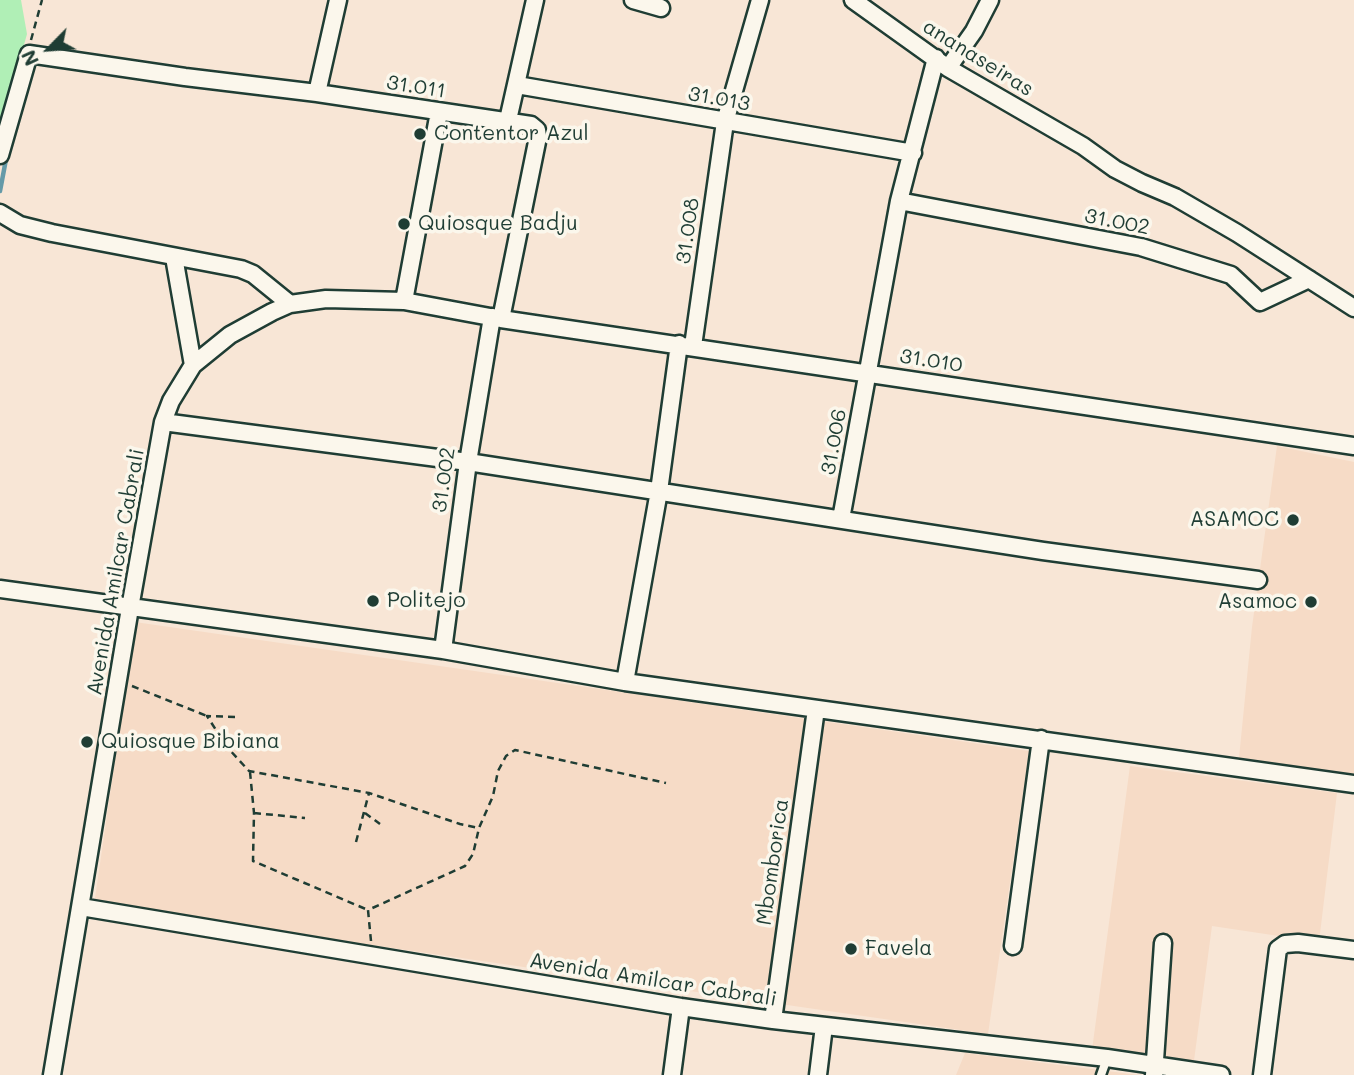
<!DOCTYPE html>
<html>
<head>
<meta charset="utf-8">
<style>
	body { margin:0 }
	#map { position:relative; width:1354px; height:1075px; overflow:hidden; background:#f8e6d6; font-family:Mali,sans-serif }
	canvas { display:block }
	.north { position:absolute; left:14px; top:14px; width:70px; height:70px; -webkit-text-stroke:5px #fbf7ec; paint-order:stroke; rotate:245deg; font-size:19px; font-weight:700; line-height:28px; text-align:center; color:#1f3d34 }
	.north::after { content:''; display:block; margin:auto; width:24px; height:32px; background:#1f3d34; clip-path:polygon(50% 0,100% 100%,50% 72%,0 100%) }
</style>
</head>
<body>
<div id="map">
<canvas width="1354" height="1075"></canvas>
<div class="north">N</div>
</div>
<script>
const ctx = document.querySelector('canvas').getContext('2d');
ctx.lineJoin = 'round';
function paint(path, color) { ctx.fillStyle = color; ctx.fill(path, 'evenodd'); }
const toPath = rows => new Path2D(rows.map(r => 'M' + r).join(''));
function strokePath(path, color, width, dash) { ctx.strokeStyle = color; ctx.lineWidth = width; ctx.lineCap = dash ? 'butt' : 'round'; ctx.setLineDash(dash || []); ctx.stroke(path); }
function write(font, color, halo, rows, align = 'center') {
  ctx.font = font + ' Mali,sans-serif'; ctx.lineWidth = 7; ctx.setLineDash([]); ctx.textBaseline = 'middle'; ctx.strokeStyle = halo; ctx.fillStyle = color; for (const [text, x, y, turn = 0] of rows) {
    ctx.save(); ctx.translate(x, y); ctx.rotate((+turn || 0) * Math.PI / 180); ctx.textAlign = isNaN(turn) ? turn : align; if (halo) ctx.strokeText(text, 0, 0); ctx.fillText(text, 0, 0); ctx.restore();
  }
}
const built = toPath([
	[1277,446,1354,462,1354,774,1239,758,1252,627],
	[135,622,1029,751,988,1034,94,905],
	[1130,766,1337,793,1319,942,1212,926,1193,1068,1092,1050],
	[965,1053,1139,1075,956,1075]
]);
const green = toPath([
	[0,0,21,0,27,34,0,130]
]);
const stream = toPath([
	[0,191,7,154]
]);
const path = toPath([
	[31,40,42,0],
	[132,686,207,716],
	[235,717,207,716,227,747,249,771,369,793,460,824,479,828,493,796,498,771,506,756,515,750,666,783],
	[250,772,254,813,253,861,368,910],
	[254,813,305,818],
	[365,813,380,824],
	[356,842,369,793],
	[371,941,368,910,465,866,473,854,479,828]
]);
const lane = toPath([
	[1101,1075,1107,1058]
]);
const street = toPath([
	[633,0,661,8],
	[853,0,948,68,1083,146,1115,169,1142,183,1175,197,1237,233,1354,308],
	[948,68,974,31,990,0],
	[517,85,913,153],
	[317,93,338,0],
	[508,120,535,0],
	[0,155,29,54,185,77,317,93,531,125,537,130,538,137,501,319],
	[899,201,1141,247,1231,275,1260,302,1309,279],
	[0,213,20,225,52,233,241,269,253,274,290,304],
	[174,257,193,365],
	[404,301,439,112],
	[693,346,725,122,760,0],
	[163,422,468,462,1043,551,1258,580],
	[841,519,899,201,936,58],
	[0,589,443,650,625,682,1354,784],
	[443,650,468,462,492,317],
	[625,682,659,491,679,344],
	[81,907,681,1007,773,1020,1107,1058,1221,1075],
	[1013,946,1041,739],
	[773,1020,816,709],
	[52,1075,130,608,163,422,171,401,193,365,230,335,272,312,290,304,326,299,404,301,501,319,1354,446],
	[672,1075,681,1007],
	[818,1075,824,1026],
	[1154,1075,1163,943],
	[1262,1075,1278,949,1285,944,1298,943,1354,950]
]);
const markers = [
	[420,134,7,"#1f3d34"],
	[404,224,7,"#1f3d34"],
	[1293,520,7,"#1f3d34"],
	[373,601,7,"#1f3d34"],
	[1311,602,7,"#1f3d34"],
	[87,742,7,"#1f3d34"],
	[851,949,7,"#1f3d34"]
];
const streetNames = [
	["ananaseiras",978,58,32],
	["31.011",416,87,9],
	["31.013",719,99,10],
	["31.002",1117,222,11],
	["31.008",688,231,-82],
	["31.010",931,361,9],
	["31.006",834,442,-80],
	["31.002",444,480,-82],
	["Avenida Amilcar Cabrali",116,572,-80],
	["Mbomborica",773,862,-82],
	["Avenida Amilcar Cabrali",653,980,9]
];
const poiNames = [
	["Contentor Azul",434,134],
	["Quiosque Badju",418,224],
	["ASAMOC",1279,520,"right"],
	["Politejo",387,601],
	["Asamoc",1297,602,"right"],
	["Quiosque Bibiana",101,742],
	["Favela",865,949]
];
paint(built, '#f6dbc6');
paint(green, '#b0efb6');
strokePath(stream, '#659aa8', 4.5);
strokePath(lane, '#1f3d34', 13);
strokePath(street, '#1f3d34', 21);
strokePath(path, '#1f3d34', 2.5, [7, 5]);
strokePath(lane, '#fbf7ec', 8);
strokePath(street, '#fbf7ec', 16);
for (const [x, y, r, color] of markers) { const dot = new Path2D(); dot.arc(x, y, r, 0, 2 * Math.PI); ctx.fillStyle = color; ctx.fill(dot); strokePath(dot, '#fbf7ec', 2.5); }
write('21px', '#1f3d34', '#fbf7ec', streetNames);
write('21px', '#1f3d34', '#fbf7ec', poiNames, 'left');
</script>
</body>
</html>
